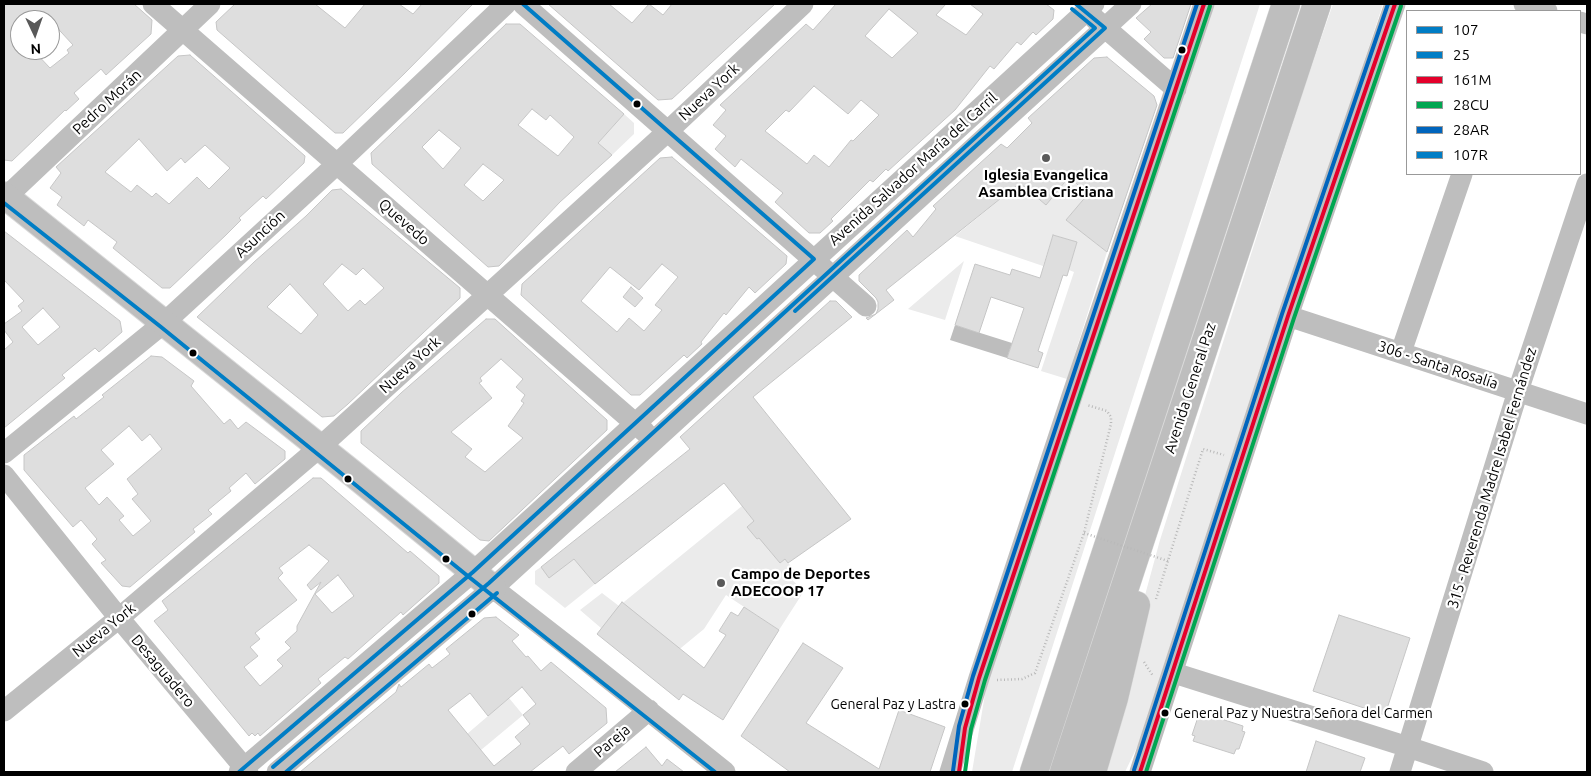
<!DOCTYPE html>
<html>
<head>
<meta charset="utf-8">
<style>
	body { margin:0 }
	#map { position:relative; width:1591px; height:776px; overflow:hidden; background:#fff; font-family:Ubuntu,sans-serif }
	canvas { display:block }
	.frame { position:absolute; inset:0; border:5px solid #000; pointer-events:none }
	.legend { position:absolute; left:1406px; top:10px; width:175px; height:165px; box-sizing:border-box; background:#fff; border:1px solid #999; margin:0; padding:6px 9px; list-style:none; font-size:15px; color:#000 }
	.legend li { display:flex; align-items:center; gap:10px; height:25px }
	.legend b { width:25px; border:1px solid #999 }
	.north { position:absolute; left:10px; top:10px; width:50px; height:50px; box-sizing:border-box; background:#fff; border:1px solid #999; border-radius:50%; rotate:177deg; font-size:14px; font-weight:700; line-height:20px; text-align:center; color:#000 }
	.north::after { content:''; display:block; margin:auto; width:18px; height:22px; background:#595959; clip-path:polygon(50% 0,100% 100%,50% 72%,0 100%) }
</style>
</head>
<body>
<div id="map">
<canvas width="1591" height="776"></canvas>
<div class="frame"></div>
<ul class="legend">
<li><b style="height:6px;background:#007dc5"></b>107</li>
<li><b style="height:6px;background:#007dc5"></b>25</li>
<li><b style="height:6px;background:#e4002b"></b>161M</li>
<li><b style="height:6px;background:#00a651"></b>28CU</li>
<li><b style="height:6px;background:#0065bd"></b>28AR</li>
<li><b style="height:6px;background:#007dc5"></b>107R</li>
</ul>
<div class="north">N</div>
</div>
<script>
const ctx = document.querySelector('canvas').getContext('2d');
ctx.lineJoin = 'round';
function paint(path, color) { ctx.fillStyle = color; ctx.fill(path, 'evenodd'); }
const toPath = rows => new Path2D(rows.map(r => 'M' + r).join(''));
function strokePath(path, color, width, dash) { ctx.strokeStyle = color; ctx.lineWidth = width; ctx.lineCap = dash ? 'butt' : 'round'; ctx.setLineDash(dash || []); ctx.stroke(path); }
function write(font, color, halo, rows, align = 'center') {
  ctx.font = font + ' Ubuntu,sans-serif'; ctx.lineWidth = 4.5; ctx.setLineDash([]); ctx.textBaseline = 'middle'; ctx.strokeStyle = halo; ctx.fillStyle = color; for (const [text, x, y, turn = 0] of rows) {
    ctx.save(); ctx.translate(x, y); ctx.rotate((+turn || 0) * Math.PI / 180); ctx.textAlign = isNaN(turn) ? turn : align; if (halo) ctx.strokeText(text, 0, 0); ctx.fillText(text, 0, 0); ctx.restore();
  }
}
const green = toPath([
	[1213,4,1260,4,1012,772,972,772,985,694,997,649],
	[1333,4,1383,4,1182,615,1150,720,1125,772,1097,772,1160,540,1304,88],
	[624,114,634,123,634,134,612,155,598,143],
	[1069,178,1088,194,1066,220,1107,252,1067,379,1041,371,1074,272,1069,270,1077,242,1053,235,1043,266,955,236,1020,183,1046,204],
	[964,261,945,320,908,309],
	[742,506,754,521,748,527,757,539,765,534,769,550,780,563,785,559,794,570,788,576,804,591,779,630,726,595,704,629,648,675,597,634,601,628,580,610,602,593,619,606],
	[574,559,595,584,565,608,535,584,535,571,541,567,549,577],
	[509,698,523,715,481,750,467,734]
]);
const water = toPath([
	[955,325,1012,343,1007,358,950,340]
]);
const building = toPath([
	[4,4,134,4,152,20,151,34,106,75,101,69,74,93,79,99,66,111,65,110,12,161,4,160,4,4],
	[20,20,50,20,73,45,67,50,69,53,50,68,33,50,20,50,20,20],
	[235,4,315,4,345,28,365,4,399,4,413,14,422,4,473,4,404,74,343,133,335,133,217,30,216,22,235,4],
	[548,4,609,4,632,23,649,4,663,15,672,4,775,4,672,99,658,100,548,4],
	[836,4,946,4,936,15,966,35,983,14,970,4,1046,4,1054,10,1053,19,1036,35,1033,32,1021,45,1017,42,994,69,990,66,955,110,888,171,886,169,873,182,870,180,831,219,833,221,820,233,809,233,775,202,783,193,741,159,735,167,715,149,726,136,713,125,726,110,720,105,734,92,806,24,813,30,836,4],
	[889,9,918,33,892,58,865,36,889,9],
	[814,86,848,114,861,100,879,115,853,141,851,140,829,167,814,155,807,164,765,131,786,110,789,112,814,86],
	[1152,4,1191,4,1173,58,1164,58,1144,39,1151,32,1136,18,1152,4],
	[506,24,520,24,624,114,598,143,612,155,560,202,499,266,488,267,372,164,371,153,506,24],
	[532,109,546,120,550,115,574,137,558,156,518,125,532,109],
	[439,130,461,148,443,169,422,147,439,130],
	[483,164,504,180,483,201,464,185,483,164],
	[190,55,305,156,304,163,266,199,263,196,239,218,241,220,226,235,170,288,162,288,113,248,117,242,88,220,84,226,57,205,62,197,50,188,61,173,56,167,178,56,190,55],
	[139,139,167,171,181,158,185,163,205,145,230,168,209,189,197,177,169,204,156,193,152,197,137,185,131,192,105,172,139,139],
	[1107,57,1154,96,1157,105,1107,252,1066,220,1088,194,1069,177,1046,205,1020,183,886,290,894,300,868,320,866,318,876,314,878,309,878,302,876,298,859,281,859,275,907,230,913,237,936,209,933,206,1001,144,1007,148,1032,123,1028,118,1094,58,1107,57],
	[672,157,787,256,786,264,755,293,749,287,726,315,724,313,701,342,702,344,687,358,684,355,640,395,631,395,521,295,522,284,660,158,672,157],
	[662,264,678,277,655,305,662,310,644,331,629,318,617,332,581,301,610,267,639,290,662,264],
	[341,189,460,288,460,298,348,404,334,416,322,417,197,317,254,262,306,216,332,190,341,189],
	[342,264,356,275,363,268,384,288,365,305,360,300,348,311,323,284,342,264],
	[290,284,318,315,301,334,267,307,290,284],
	[4,231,120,321,122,332,99,352,95,348,85,356,62,375,65,378,4,428,4,350,13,342,4,330,4,324,22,311,18,306,24,301,4,280,4,231],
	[43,308,60,327,38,345,22,327,43,308],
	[1053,235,1077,242,1067,276,1063,275,1038,351,1043,353,1038,368,1007,358,1024,308,991,297,979,333,955,325,975,264,1010,275,1012,269,1040,278,1053,235],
	[631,287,643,298,635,307,623,297,631,287],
	[830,301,836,301,852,317,753,397,851,519,788,563,785,559,780,563,759,538,757,539,747,527,754,521,724,483,595,584,574,559,549,578,541,567,690,449,680,437,830,301],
	[486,319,495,319,607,420,607,430,489,541,480,540,361,443,361,431,401,393,486,319],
	[501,359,523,379,516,387,525,395,521,401,524,403,508,426,523,438,485,472,465,457,472,449,451,432,492,398,479,383,482,381,480,378,501,359],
	[151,356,162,357,194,381,191,386,224,424,230,419,238,429,246,422,285,451,285,459,255,484,246,473,229,488,231,491,208,510,212,514,193,529,195,532,130,587,122,586,101,563,106,560,92,544,97,539,81,520,73,527,24,470,24,455,74,416,76,419,104,397,102,395,151,356],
	[129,426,142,441,150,434,162,449,127,479,138,494,132,499,151,521,133,536,119,520,124,516,107,497,99,505,85,488,114,464,101,450,129,426],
	[313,478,321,478,408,553,410,551,439,576,439,583,403,615,401,612,348,659,345,657,318,679,321,683,260,736,258,733,255,736,252,733,249,736,154,621,168,610,162,601,313,478],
	[309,545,329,561,307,585,311,590,321,582,297,626,297,631,285,642,291,648,277,660,283,666,260,686,244,667,258,656,250,647,260,639,255,633,297,600,278,578,283,573,279,568,309,545],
	[338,575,354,596,332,613,315,594,338,575],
	[622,602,704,668,726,635,719,631,731,612,738,616,744,607,779,630,723,720,683,694,679,700,597,634,622,602],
	[1339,615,1410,638,1385,715,1313,691,1339,615],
	[496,617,519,635,512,641,526,657,528,656,541,671,551,662,606,708,607,723,569,754,563,746,530,772,300,772,396,692,399,684,401,687,429,664,432,668,450,654,446,649,484,618,496,617],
	[522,687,536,704,523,715,530,724,515,737,521,744,494,766,448,710,470,693,488,716,522,687],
	[803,643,843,668,806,723,879,769,899,710,945,727,930,772,790,772,741,736,803,643],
	[1203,713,1243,726,1242,731,1245,732,1239,749,1236,749,1234,754,1193,741,1195,736,1192,735,1198,717,1201,718,1203,713],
	[1316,741,1365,758,1360,772,1306,772,1316,741],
	[646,747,662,766,667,759,684,772,615,772,646,747]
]);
const path = toPath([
	[1156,599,1203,449,1224,455],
	[1144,662,1153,676],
	[997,680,1022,679,1035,673,1084,533,1111,424,1111,417,1107,411,1087,405]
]);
const minor = toPath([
	[153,4,645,432],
	[523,4,866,306],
	[1524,4,1547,11],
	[1095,19,1176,89],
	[1580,22,1587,24],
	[4,199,210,4],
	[1288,316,1587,414],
	[1401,352,1462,174],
	[4,453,165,322,337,164,506,4],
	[4,475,119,618,248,772],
	[493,588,574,651,725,772],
	[1174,673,1408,747,1483,772],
	[4,711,119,618,320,447,667,132,803,4],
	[239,772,473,572,1094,4],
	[277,772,493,588,1131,4],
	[576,772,649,710],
	[950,772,979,678,1071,399,1204,4],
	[1140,772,1288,316,1395,4],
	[1400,772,1518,391,1587,184]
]);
const major = toPath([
	[4,195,352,473,493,588]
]);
const highway = toPath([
	[1034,772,1286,4],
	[1064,772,1317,4],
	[1092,772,1114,698,1136,605]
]);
const pathBridge = toPath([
	[1084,533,1168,561]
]);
const bus1 = toPath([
	[795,311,1105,28,1076,4],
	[239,772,473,572,814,259,523,4]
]);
const bus2 = toPath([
	[4,203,161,327,469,577,715,772],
	[286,772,497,593]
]);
const bus3 = toPath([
	[959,772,965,728,979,678,1204,4],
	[1140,772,1288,316,1395,4]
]);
const bus4 = toPath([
	[965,772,971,729,985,680,1210,6],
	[1146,772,1294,318,1401,6]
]);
const bus5 = toPath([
	[1134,770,1282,314,1388,4],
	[953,771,959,726,973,676,1197,4]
]);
const bus6 = toPath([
	[273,767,489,583,1095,28,1072,9]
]);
const markers = [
	[1182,50,4.5,"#000"],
	[637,104,4.5,"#000"],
	[1046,158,5,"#595959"],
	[193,353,4.5,"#000"],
	[348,479,4.5,"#000"],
	[446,559,4.5,"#000"],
	[721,583,5,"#595959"],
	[472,614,4.5,"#000"],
	[965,704,4.5,"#000"],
	[1165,713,4.5,"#000"]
];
const busNames = [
	["General Paz y Lastra",956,704],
	["General Paz y Nuestra Señora del Carmen",1174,713,"left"]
];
const streetNames = [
	["Nueva York",709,92,-43],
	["Pedro Morán",107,102,-43],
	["Avenida Salvador María del Carril",913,169,-42],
	["Quevedo",404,222,41],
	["Asunción",260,234,-43],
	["Nueva York",410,365,-42],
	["306 - Santa Rosalía",1438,365,18],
	["Avenida General Paz",1190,388,-72],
	["315 - Reverenda Madre Isabel Fernández",1492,478,-73],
	["Nueva York",104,630,-39],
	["Desaguadero",163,671,50],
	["Pareja",612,741,-40]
];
const poiNames = [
	["Iglesia Evangelica",1046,175],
	["Asamblea Cristiana",1046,192],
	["Campo de Deportes",731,574,"left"],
	["ADECOOP 17",731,591,"left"]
];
paint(green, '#ebebeb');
paint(water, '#bdbdbd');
paint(building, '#dedede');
strokePath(building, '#c6c6c6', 1);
strokePath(major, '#dbdbdb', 28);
strokePath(highway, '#dbdbdb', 29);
strokePath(path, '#b9b9b9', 2.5, [1, 2.5]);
strokePath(minor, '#bebebe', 21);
strokePath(major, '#bebebe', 26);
strokePath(highway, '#bebebe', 28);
strokePath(pathBridge, '#b9b9b9', 2.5, [1, 2.5]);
strokePath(bus1, '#007dc5', 4);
strokePath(bus2, '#007dc5', 4);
strokePath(bus3, '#e4002b', 4);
strokePath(bus4, '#00a651', 4);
strokePath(bus5, '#0065bd', 4);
strokePath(bus6, '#007dc5', 4);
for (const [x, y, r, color] of markers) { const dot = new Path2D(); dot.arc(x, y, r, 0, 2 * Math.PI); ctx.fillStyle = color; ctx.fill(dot); strokePath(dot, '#fff', 2); }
write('14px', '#000', '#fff', busNames, 'right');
write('15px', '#000', '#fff', streetNames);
write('bold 15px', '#000', '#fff', poiNames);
</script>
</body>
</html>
